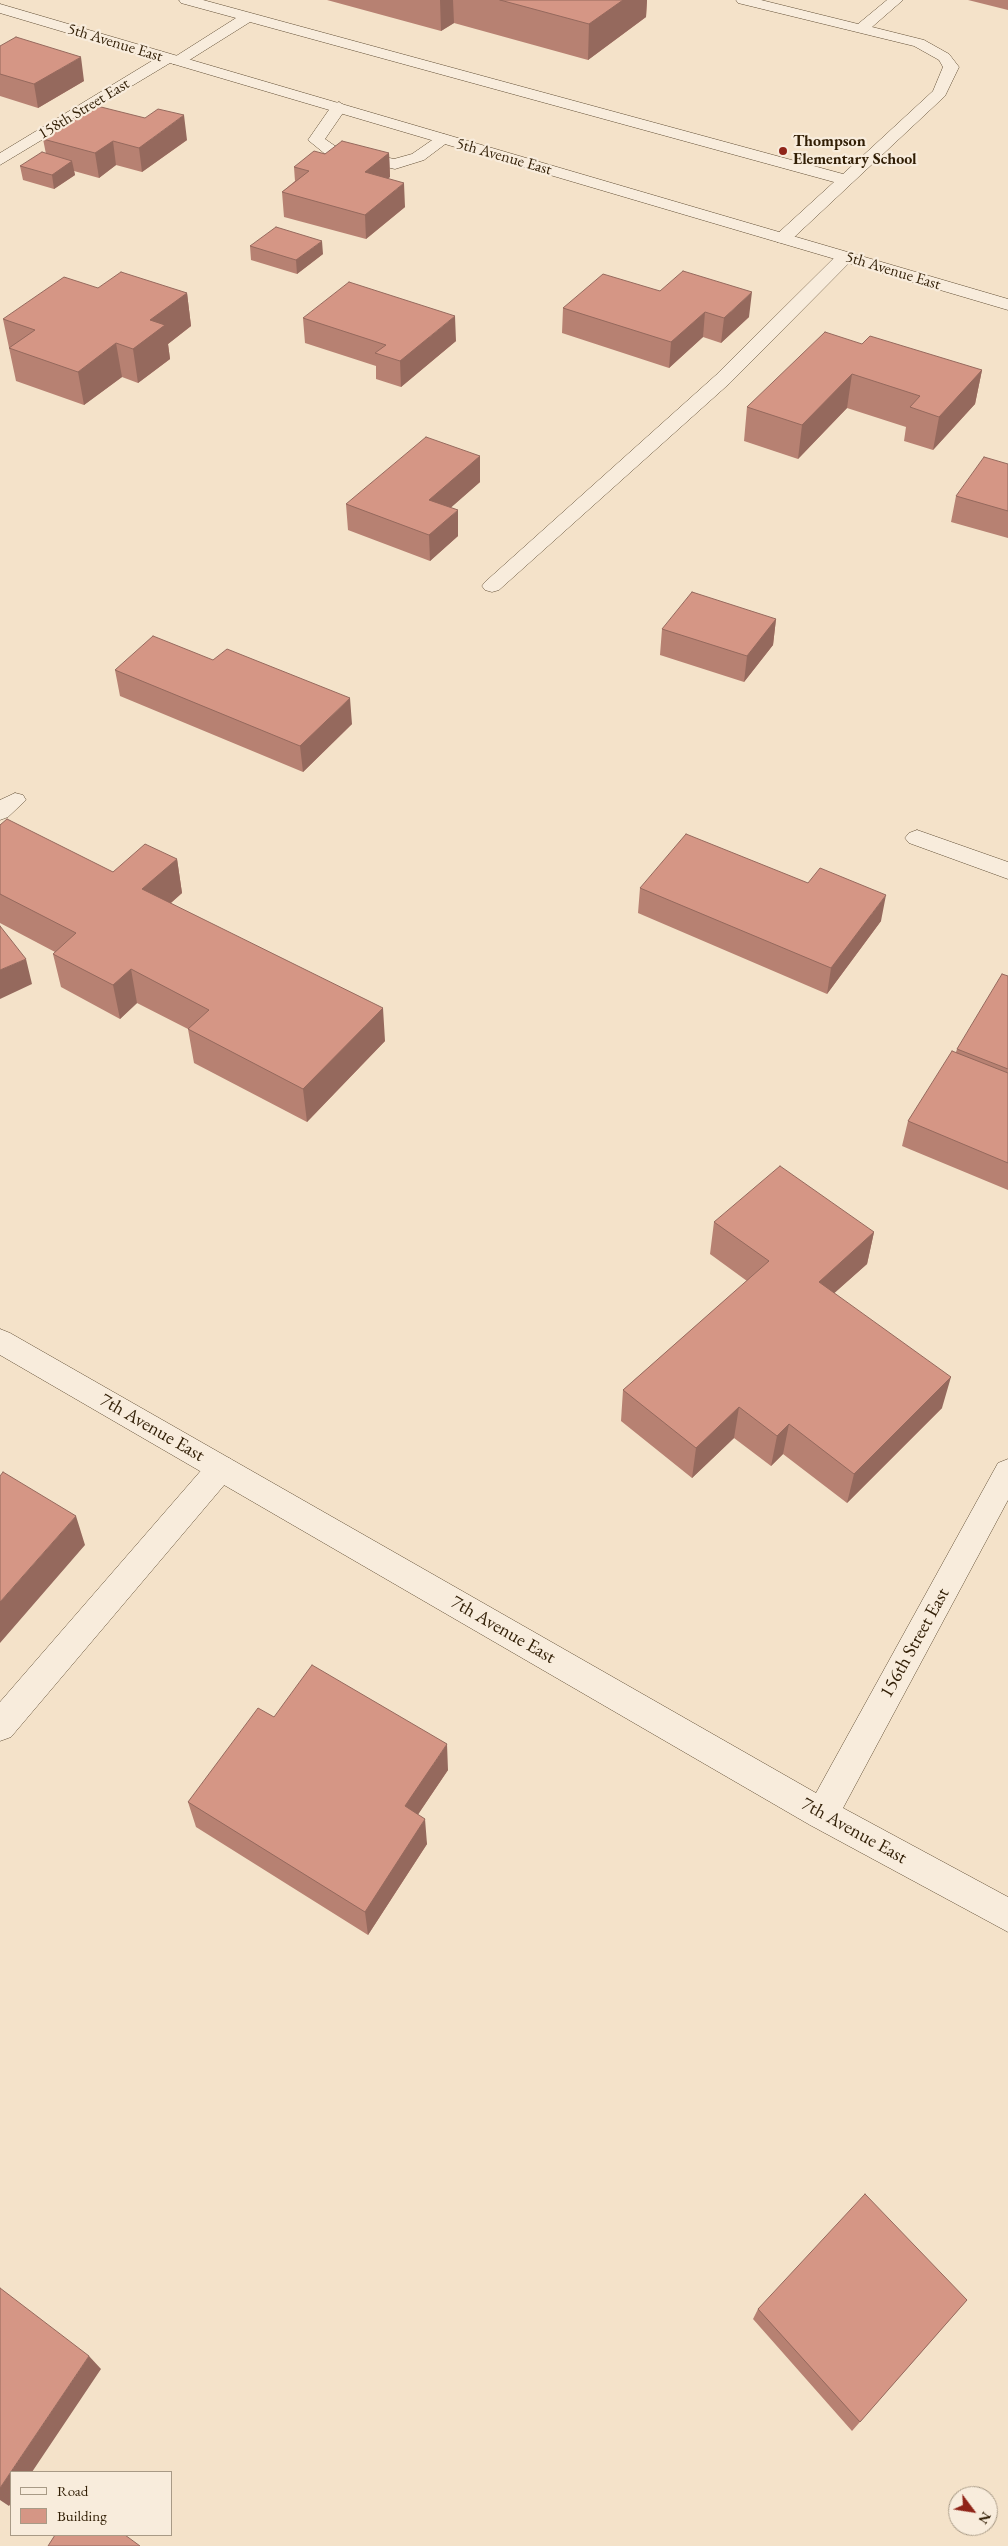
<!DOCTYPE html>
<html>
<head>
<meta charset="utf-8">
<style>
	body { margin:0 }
	#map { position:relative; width:1008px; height:2546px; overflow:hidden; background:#f4e2c9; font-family:"EB Garamond",serif }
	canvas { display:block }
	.legend { position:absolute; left:10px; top:2471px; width:162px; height:65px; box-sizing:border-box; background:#f8ecdc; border:1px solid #a89a86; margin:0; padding:6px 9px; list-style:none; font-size:15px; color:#311e05 }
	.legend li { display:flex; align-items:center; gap:10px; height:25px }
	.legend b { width:25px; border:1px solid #a89a86 }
	.north { position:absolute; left:948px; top:2486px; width:50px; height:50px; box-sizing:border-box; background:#f8ecdc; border:1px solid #a89a86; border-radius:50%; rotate:121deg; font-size:14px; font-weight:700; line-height:20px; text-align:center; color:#311e05 }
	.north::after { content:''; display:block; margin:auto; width:18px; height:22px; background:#8f2418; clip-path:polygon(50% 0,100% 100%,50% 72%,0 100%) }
</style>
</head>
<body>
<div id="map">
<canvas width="1008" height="2546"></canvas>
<ul class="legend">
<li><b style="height:6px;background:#f8ecdc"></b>Road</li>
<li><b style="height:14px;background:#d59685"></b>Building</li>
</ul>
<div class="north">N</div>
</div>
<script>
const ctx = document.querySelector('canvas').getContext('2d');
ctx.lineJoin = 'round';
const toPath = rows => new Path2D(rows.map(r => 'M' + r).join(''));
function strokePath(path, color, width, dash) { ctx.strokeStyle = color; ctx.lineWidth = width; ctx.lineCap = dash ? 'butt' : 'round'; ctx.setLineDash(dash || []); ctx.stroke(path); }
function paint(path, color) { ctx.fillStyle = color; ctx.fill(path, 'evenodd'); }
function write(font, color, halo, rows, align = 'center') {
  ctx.font = font + ' "EB Garamond",serif'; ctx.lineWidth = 4.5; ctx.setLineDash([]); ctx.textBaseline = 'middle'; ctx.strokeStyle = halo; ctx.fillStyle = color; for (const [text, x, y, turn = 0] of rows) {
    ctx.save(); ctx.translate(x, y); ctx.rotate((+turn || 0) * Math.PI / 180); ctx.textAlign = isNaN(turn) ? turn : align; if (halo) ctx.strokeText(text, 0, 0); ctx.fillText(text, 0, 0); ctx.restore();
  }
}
const service = toPath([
	[179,0,203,0,843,174,933,91,943,67,939,60,914,46,738,3,736,0,761,0,858,24,887,0,903,0,872,27,924,40,949,54,959,67,945,96,789,242,783,243,777,242,774,238,777,234,834,182,250,22,183,64,173,64,170,61,173,58,236,18,181,3,179,0],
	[339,102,347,107,325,139,335,146,394,159,412,154,438,136,444,134,452,139,424,160,395,169,324,153,308,140,333,104,339,102],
	[845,252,851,253,854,257,851,261,730,383,499,590,492,592,485,590,482,586,485,582,716,375,839,253,845,252],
	[15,793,23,795,26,800,8,817,0,820,0,800,15,793],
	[221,1455,231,1459,236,1468,231,1477,11,1737,0,1741,0,1702,211,1459,221,1455]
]);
const minor = toPath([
	[0,4,1008,299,1008,310,170,63,0,165,0,153,155,59,0,13,0,4],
	[917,830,1008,862,1008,879,909,843,905,838,909,833,917,830],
	[0,1329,10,1333,816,1793,998,1463,1008,1459,1008,1500,843,1808,1008,1897,1008,1932,810,1825,0,1355,0,1329]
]);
const wall = toPath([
	[327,0,647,0,646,17,588,60,454,23,441,31],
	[968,0,1008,0,1008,10],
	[0,46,84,81,38,108,0,96],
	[43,139,187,140,142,172,116,165,99,178,74,171,75,175,54,189,23,180,20,166,46,154],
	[389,153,390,177,388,178,405,207,366,239,284,217,282,192,295,181,294,167,325,154],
	[250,246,323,254,297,274,251,260],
	[98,288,187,293,191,326,168,344,170,359,138,383,122,377,84,405,16,381,3,319],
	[660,291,749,317,721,343,703,337,669,368,562,333,563,308],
	[303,318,456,341,401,387,376,379,376,366,305,343],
	[862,344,982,370,975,404,933,450,904,441,906,427,847,408,798,459,744,441,747,407],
	[480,456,480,482,450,508,458,536,430,561,348,530,346,504],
	[1008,464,1008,538,951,522,956,496],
	[776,619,773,645,744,682,660,655,662,629],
	[115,670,352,724,303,772,120,696],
	[0,825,113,872,177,859,182,893,171,903,385,1041,307,1122,194,1063,188,1029,137,1003,120,1019,61,987,53,954,55,952,0,923],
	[808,883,881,921,827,994,638,913,640,888],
	[1008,976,1008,1190,902,1146,908,1121,956,1052,957,1049],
	[714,1222,874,1232,867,1264,834,1293,942,1408,847,1503,783,1454,771,1466,734,1438,692,1478,621,1421,623,1390,747,1281,710,1254],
	[274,1717,448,1770,418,1814,427,1844,368,1935,196,1827,188,1802],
	[967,2300,852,2431,753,2319,758,2309]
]);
const shadedWall = toPath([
	[440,0,453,0,454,23,441,31],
	[623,0,647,0,646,17,588,60,589,24],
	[81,57,84,81,38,108,34,84],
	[184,115,187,140,142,172,139,148],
	[113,141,116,165,99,178,95,153],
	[389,153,390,177,366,197,365,172],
	[72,161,75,175,54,189,52,175],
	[404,183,405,207,366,239,365,215],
	[322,241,323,254,297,274,296,260],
	[752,292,749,317,721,343,724,318],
	[187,293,191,326,168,344,170,359,138,383,133,349,150,320],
	[705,312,703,337,669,368,671,342],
	[455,316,456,341,401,387,400,361],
	[116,343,122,377,84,405,78,372],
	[982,370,975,404,933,450,939,417],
	[852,374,847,408,798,459,802,425],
	[480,456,480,482,430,526,429,500],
	[458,510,458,536,430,561,429,535],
	[776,619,773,645,744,682,747,656],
	[350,698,352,724,303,772,300,746],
	[177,859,182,893,148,923,142,889],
	[886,895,881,921,827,994,831,968],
	[26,959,32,984,0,999,0,970],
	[131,969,137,1003,120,1019,113,985],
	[383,1008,385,1041,307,1122,303,1089],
	[874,1232,867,1264,812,1313,819,1282],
	[951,1377,942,1408,847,1503,854,1474],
	[739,1407,734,1438,692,1478,696,1448],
	[789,1424,783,1454,771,1466,777,1436],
	[76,1516,85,1545,0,1643,0,1602],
	[447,1744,448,1770,407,1831,405,1806],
	[425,1819,427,1844,368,1935,365,1912],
	[89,2356,101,2369,32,2472,11,2472,11,2503,9,2506,0,2500,0,2488]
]);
const building = toPath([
	[500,0,623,0,589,24,500,0],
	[16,37,81,57,34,84,0,74,0,46,16,37],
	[93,105,145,118,158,109,184,115,139,148,113,141,95,153,43,139,93,105],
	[342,141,389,153,365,172,404,183,365,215,282,192,309,171,294,167,314,151,325,154,342,141],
	[42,152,72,161,52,175,20,166,42,152],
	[276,227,322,241,296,260,250,246,276,227],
	[683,271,752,292,724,318,705,312,671,342,563,308,603,274,660,291,683,271],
	[121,272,187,293,150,320,165,325,133,349,116,343,78,372,9,348,35,330,3,319,64,277,98,288,121,272],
	[349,282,455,316,400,361,375,353,386,345,303,318,349,282],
	[825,332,862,344,870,336,982,370,939,417,910,407,920,396,852,374,802,425,747,407,825,332],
	[426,437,480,456,429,500,458,510,429,535,346,504,426,437],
	[984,457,1008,464,1008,511,956,496,984,457],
	[692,592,776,619,747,656,662,629,692,592],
	[153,636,213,660,227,649,350,698,300,746,115,670,153,636],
	[7,819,113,872,145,844,177,859,142,889,383,1008,303,1089,188,1029,209,1010,131,969,113,985,53,954,76,933,0,894,0,825,7,819],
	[686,834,808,883,820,868,886,895,831,968,640,888,686,834],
	[0,926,26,959,0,970,0,926],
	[1002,974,1008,976,1008,1069,957,1049,1002,974],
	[952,1051,1008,1073,1008,1163,908,1121,952,1051],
	[780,1166,874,1232,819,1282,951,1377,854,1474,789,1424,777,1436,739,1407,696,1448,623,1390,769,1261,714,1222,780,1166],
	[3,1472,76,1516,0,1602,0,1476,3,1472],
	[312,1665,447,1744,405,1806,425,1819,365,1912,188,1802,258,1708,274,1717,312,1665],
	[865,2194,967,2300,860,2422,758,2309,865,2194],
	[0,2288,89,2356,0,2488,0,2288],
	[55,2535,125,2535,140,2546,48,2546,55,2535]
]);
const markers = [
	[783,151,5,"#8f2418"]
];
const farStreetnames = [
	["5th Avenue East",115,43,17],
	["158th Street East",84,109,-31],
	["5th Avenue East",504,157,16],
	["5th Avenue East",893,271,17]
];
const farPoinames = [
	["Thompson",793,142],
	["Elementary School",793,160]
];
const streetNames = [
	["7th Avenue East",152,1428,30],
	["7th Avenue East",503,1630,30],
	["156th Street East",915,1643,-61],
	["7th Avenue East",854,1831,29]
];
strokePath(service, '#624f36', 1);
strokePath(minor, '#624f36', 1);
paint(service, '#f8ecdc');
paint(minor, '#f8ecdc');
paint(wall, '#b78172');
paint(shadedWall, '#95695d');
paint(building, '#d59685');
strokePath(building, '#95695d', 1);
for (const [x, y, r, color] of markers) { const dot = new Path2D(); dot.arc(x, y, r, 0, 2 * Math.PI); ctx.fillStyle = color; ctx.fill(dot); strokePath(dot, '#f8ecdc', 2); }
write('16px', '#311e05', '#f8ecdc', farStreetnames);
write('bold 16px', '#311e05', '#f8ecdc', farPoinames, 'left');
write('19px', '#311e05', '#f8ecdc', streetNames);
</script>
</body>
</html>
